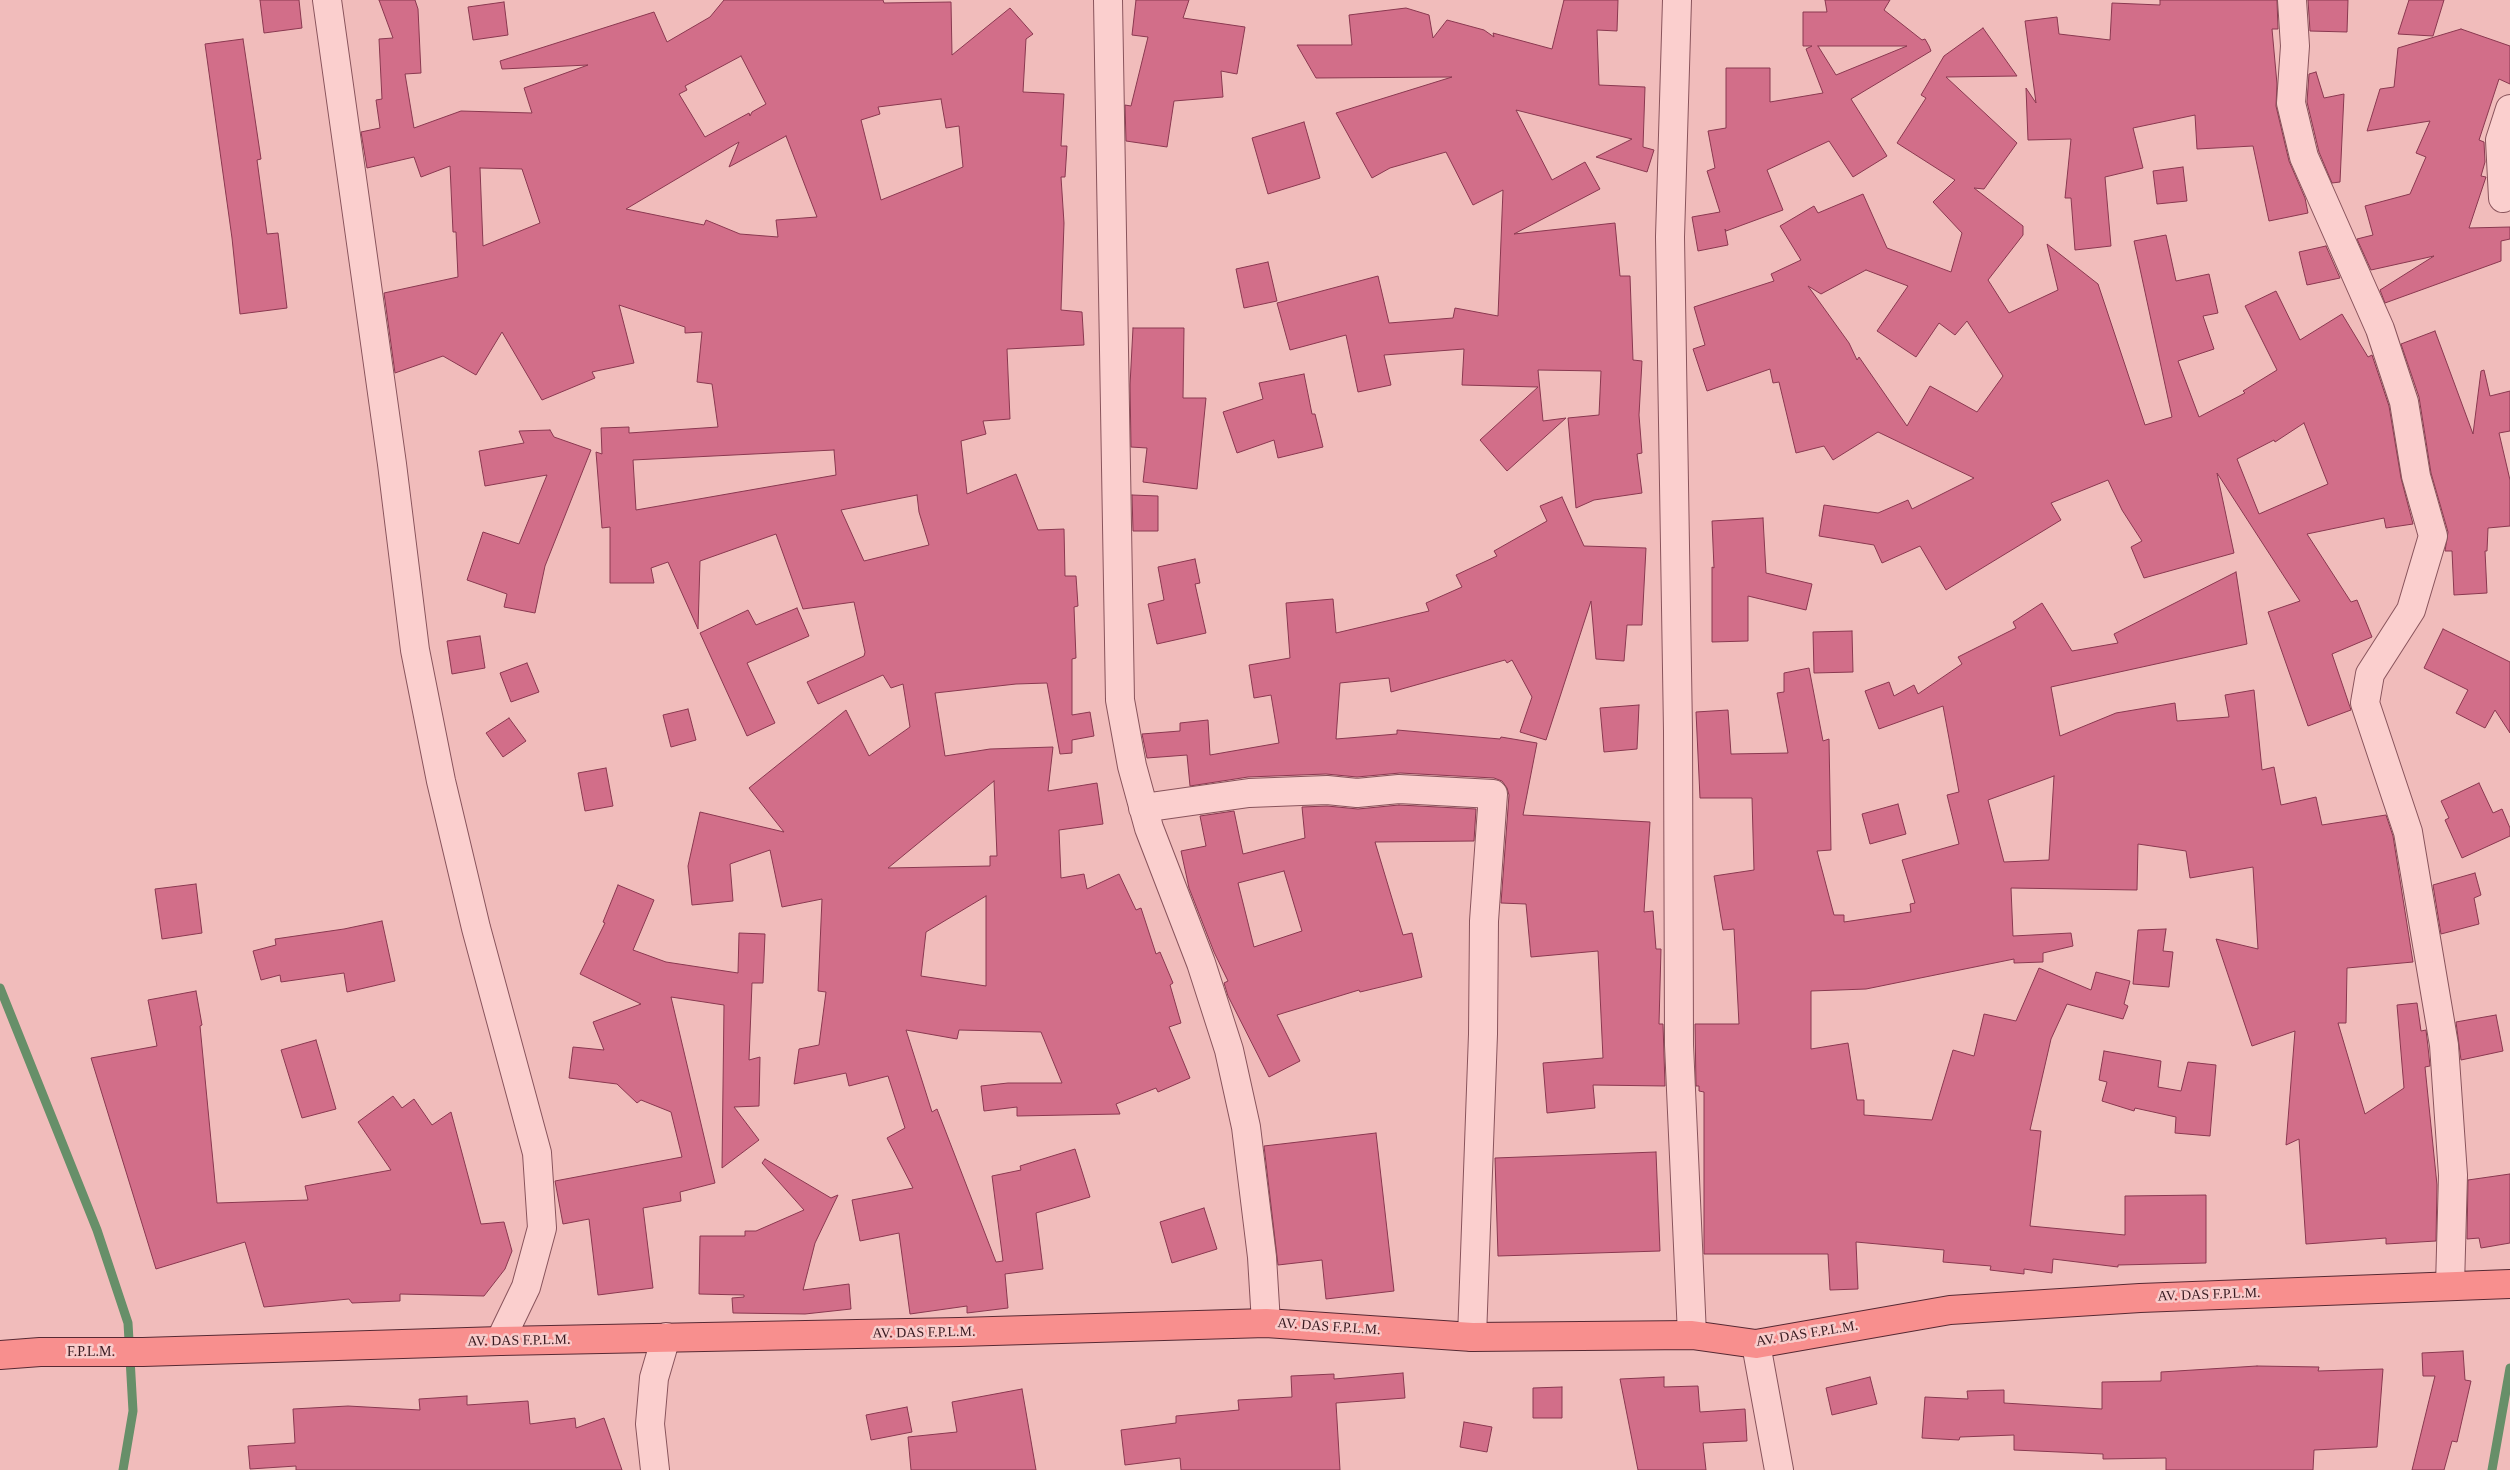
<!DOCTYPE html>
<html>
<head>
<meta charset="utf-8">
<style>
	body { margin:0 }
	canvas { display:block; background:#f1bcbb }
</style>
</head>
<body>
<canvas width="2510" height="1470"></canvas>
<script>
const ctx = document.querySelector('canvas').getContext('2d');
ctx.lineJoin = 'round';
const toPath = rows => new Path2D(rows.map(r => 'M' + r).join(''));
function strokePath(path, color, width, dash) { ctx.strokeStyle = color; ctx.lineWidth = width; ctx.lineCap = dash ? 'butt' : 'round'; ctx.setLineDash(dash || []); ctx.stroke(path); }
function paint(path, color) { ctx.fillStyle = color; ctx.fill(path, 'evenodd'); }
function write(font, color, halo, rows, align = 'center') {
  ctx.font = font + ' "Times New Roman",serif'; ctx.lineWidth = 5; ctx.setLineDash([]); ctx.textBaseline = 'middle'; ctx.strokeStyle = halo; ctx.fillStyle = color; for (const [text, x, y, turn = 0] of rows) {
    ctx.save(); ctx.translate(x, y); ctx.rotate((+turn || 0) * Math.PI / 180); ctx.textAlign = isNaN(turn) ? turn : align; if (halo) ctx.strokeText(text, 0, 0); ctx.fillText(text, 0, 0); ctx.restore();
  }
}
const stream = toPath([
	[0,988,97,1230,128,1323,133,1411,123,1470],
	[2492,1470,2510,1368]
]);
const building = toPath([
	[260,0,299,0,302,28,264,33,260,0],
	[379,0,415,0,418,9,421,73,405,74,414,128,461,111,532,113,524,88,588,65,502,69,500,61,654,12,667,42,710,17,724,0,883,0,884,3,951,2,952,55,1010,8,1033,34,1026,39,1023,92,1064,94,1061,146,1067,146,1065,177,1061,177,1064,223,1061,310,1082,312,1084,345,1007,349,1010,419,983,421,986,434,961,441,967,494,1016,474,1038,530,1064,529,1065,576,1076,576,1078,606,1074,607,1076,658,1072,659,1072,715,1090,712,1094,736,1072,740,1072,753,1060,754,1047,683,1016,684,935,693,945,756,990,749,1053,747,1048,791,1097,783,1103,824,1059,830,1061,878,1084,874,1087,889,1119,874,1136,910,1141,908,1156,954,1160,952,1173,983,1170,985,1181,1023,1169,1027,1190,1078,1158,1092,1156,1088,1116,1104,1120,1114,1017,1116,1017,1107,984,1111,981,1086,1008,1083,1062,1083,1041,1032,959,1030,957,1039,906,1030,932,1112,937,1109,996,1262,1003,1261,992,1176,1021,1170,1020,1166,1075,1149,1090,1197,1036,1213,1043,1269,1005,1274,1008,1308,967,1313,967,1306,910,1314,899,1233,860,1241,852,1200,913,1188,887,1138,905,1128,888,1076,849,1086,846,1073,794,1084,799,1049,819,1045,826,992,818,991,822,899,782,907,770,850,730,864,733,901,692,905,688,866,700,812,784,832,749,788,846,710,869,756,910,727,903,684,891,688,883,675,818,704,807,682,864,656,865,652,854,602,803,609,776,534,700,561,698,629,668,562,651,568,654,583,610,583,610,527,602,528,596,452,602,454,601,428,629,427,629,433,718,427,712,384,697,382,702,332,685,333,685,327,619,305,634,363,592,372,595,378,542,400,502,332,476,375,443,356,395,373,384,293,458,277,456,232,453,232,450,166,421,177,414,157,367,168,361,132,380,128,376,100,382,99,379,39,393,38,379,0],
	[741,56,766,104,752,112,750,116,749,113,705,137,679,94,687,90,685,86,741,56],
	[941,99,946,128,959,126,963,167,881,200,861,120,880,114,878,107,941,99],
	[786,136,817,217,776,220,778,237,740,234,706,220,704,225,626,209,739,142,729,167,786,136],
	[480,168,522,169,540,223,483,246,480,168],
	[834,450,836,475,636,510,633,460,834,450],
	[917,495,919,512,929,545,864,561,841,510,917,495],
	[994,781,997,856,990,856,990,866,888,868,994,781],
	[986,896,986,986,921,976,926,932,986,896],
	[1136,0,1189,0,1183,18,1245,27,1237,74,1221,71,1223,97,1174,101,1167,147,1126,141,1125,105,1131,106,1148,37,1132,35,1136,0],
	[1564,0,1618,0,1617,31,1597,30,1599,85,1645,87,1643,147,1654,150,1647,172,1596,157,1632,139,1516,110,1552,180,1585,162,1600,189,1514,234,1615,223,1620,276,1630,276,1633,360,1642,361,1639,415,1642,453,1637,454,1642,493,1594,500,1576,508,1568,418,1599,415,1601,371,1538,370,1543,421,1566,418,1507,471,1480,440,1538,387,1462,385,1464,349,1384,355,1391,385,1358,392,1346,335,1290,350,1277,303,1378,276,1389,323,1453,318,1455,308,1498,316,1503,190,1473,205,1446,152,1390,168,1372,178,1336,113,1452,77,1316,78,1297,45,1352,45,1349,15,1406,8,1429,15,1433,38,1447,20,1484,30,1494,37,1493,33,1552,49,1564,0],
	[1825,0,1890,0,1884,10,1922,40,1925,39,1929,46,1931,51,1851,99,1887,156,1853,177,1829,141,1767,170,1783,210,1726,231,1725,229,1728,245,1698,251,1692,217,1720,212,1707,171,1715,168,1708,131,1726,128,1726,68,1770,68,1770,102,1823,93,1806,49,1812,46,1803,46,1803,12,1827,12,1825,0],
	[1818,46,1907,46,1836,75,1818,46],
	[2160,0,2277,0,2278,29,2272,29,2277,84,2276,106,2289,161,2305,198,2308,213,2269,221,2253,146,2197,149,2195,115,2133,128,2143,168,2105,177,2111,246,2075,250,2071,198,2065,198,2071,139,2028,140,2026,88,2036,103,2025,21,2057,17,2059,34,2110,40,2112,3,2160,5,2160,0],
	[2308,0,2348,0,2347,32,2310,31,2308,0],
	[2409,0,2444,0,2433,36,2398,34,2409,0],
	[504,2,508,35,473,40,468,7,504,2],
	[1983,28,2017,76,1946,77,2017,143,1984,189,1974,188,2023,226,2023,235,1988,280,2009,313,2058,290,2047,244,2098,284,2145,425,2172,417,2134,241,2166,235,2176,281,2209,274,2218,313,2203,316,2214,349,2178,361,2199,417,2245,393,2243,391,2277,370,2245,306,2276,291,2300,340,2342,314,2368,357,2372,355,2389,406,2401,478,2413,524,2386,528,2384,518,2307,534,2351,602,2357,600,2372,637,2332,654,2351,710,2308,726,2268,612,2300,601,2217,473,2234,553,2144,578,2131,547,2142,541,2122,510,2108,480,2051,503,2061,520,1946,590,1920,546,1882,563,1874,545,1819,536,1824,505,1878,513,1908,500,1912,509,1974,478,1878,432,1833,460,1824,446,1796,453,1779,382,1773,383,1770,369,1707,391,1693,349,1705,345,1694,307,1774,281,1771,274,1801,260,1780,226,1814,206,1818,213,1863,194,1887,248,1951,272,1962,233,1933,202,1955,180,1897,143,1926,98,1921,95,1944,56,1983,28],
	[1866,270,1908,286,1877,331,1916,357,1939,323,1955,335,1967,321,2003,376,1977,412,1930,386,1907,426,1859,357,1857,360,1849,343,1808,286,1821,294,1866,270],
	[2304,423,2328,484,2259,514,2237,459,2274,440,2275,442,2304,423],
	[2461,29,2510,46,2510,84,2499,79,2479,140,2484,142,2485,162,2481,176,2486,177,2469,228,2510,227,2510,239,2501,241,2501,261,2385,303,2380,290,2434,256,2371,270,2357,239,2373,235,2365,206,2410,194,2426,157,2416,153,2430,121,2367,131,2380,89,2394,87,2398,48,2461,29],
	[243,39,261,159,257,160,267,234,278,233,287,308,240,314,232,238,205,44,243,39],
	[2316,72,2324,98,2344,94,2340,182,2332,183,2319,152,2307,102,2309,74,2316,72],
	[1304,122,1320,178,1268,194,1252,138,1304,122],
	[2183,167,2187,201,2157,204,2153,171,2183,167],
	[2326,246,2340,278,2307,285,2299,252,2326,246],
	[1268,262,1277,301,1244,308,1236,269,1268,262],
	[1133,328,1184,328,1183,398,1206,398,1197,489,1143,482,1147,448,1131,447,1130,385,1133,328],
	[2435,331,2473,434,2481,371,2484,370,2490,396,2510,391,2510,431,2499,433,2510,480,2510,526,2488,528,2487,551,2485,551,2487,593,2454,595,2452,551,2445,551,2448,532,2431,473,2419,397,2401,344,2435,331],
	[1304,374,1312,414,1315,414,1323,447,1278,458,1274,440,1237,453,1223,412,1263,399,1259,383,1304,374],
	[550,430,554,437,591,450,545,566,535,613,504,607,507,594,467,580,483,532,519,544,547,475,485,486,479,451,524,443,519,431,550,430],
	[1132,495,1158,496,1158,531,1133,531,1132,495],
	[1562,497,1584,546,1646,548,1642,625,1627,625,1624,661,1596,659,1591,601,1546,740,1520,732,1532,697,1512,660,1507,663,1505,660,1391,692,1389,678,1340,683,1336,739,1397,734,1397,730,1500,739,1501,737,1537,743,1523,815,1650,822,1644,912,1653,911,1656,949,1661,949,1659,1024,1663,1024,1665,1086,1593,1085,1595,1108,1547,1113,1543,1063,1603,1058,1598,951,1531,957,1526,904,1501,903,1509,795,1507,788,1502,781,1494,778,1400,773,1357,777,1326,774,1248,777,1190,786,1187,755,1147,758,1142,734,1180,731,1180,723,1208,720,1210,755,1279,743,1271,695,1254,698,1249,665,1290,658,1286,603,1333,599,1336,633,1429,611,1426,603,1462,587,1456,575,1497,556,1494,551,1547,521,1540,506,1562,497],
	[1763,518,1766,573,1812,584,1806,610,1748,596,1748,641,1712,642,1712,567,1714,568,1712,521,1763,518],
	[1195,559,1200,583,1195,584,1206,633,1157,644,1148,604,1164,600,1158,567,1195,559],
	[2236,572,2247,644,2051,687,2060,736,2116,713,2175,703,2177,721,2229,717,2225,695,2254,690,2262,770,2274,767,2281,805,2316,797,2322,825,2386,815,2393,836,2413,962,2347,968,2346,1023,2338,1023,2365,1114,2404,1088,2397,1005,2417,1003,2421,1031,2426,1030,2428,1047,2430,1066,2425,1067,2437,1185,2436,1241,2386,1244,2386,1238,2306,1244,2299,1139,2286,1145,2295,1031,2252,1046,2216,939,2258,949,2253,867,2190,878,2186,851,2138,844,2137,890,2011,888,2013,936,2071,933,2073,946,2043,953,2043,962,2014,963,2014,959,1866,989,1811,991,1811,1049,1848,1043,1857,1100,1864,1100,1864,1115,1932,1120,1953,1050,1974,1056,1984,1014,2016,1021,2039,968,2091,990,2096,972,2130,981,2124,1004,2128,1006,2123,1019,2067,1004,2051,1039,2030,1130,2041,1131,2030,1226,2125,1235,2125,1196,2206,1195,2206,1263,2118,1265,2118,1267,2053,1259,2052,1273,2024,1269,2024,1274,1990,1270,1991,1266,1943,1262,1944,1250,1856,1242,1858,1289,1830,1290,1828,1254,1704,1254,1704,1092,1699,1091,1699,1086,1696,1086,1695,1024,1739,1024,1734,929,1723,930,1714,876,1754,870,1752,798,1700,798,1696,712,1728,710,1731,754,1788,753,1777,693,1784,692,1784,673,1809,668,1823,741,1829,739,1831,850,1817,851,1834,915,1844,915,1844,922,1911,912,1910,904,1915,903,1902,860,1959,844,1947,795,1959,792,1943,706,1879,729,1865,691,1889,682,1894,696,1914,685,1918,694,1962,664,1958,657,2016,628,2013,622,2042,603,2072,651,2118,643,2114,634,2236,572],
	[2054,776,2049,860,2004,862,1988,800,2054,776],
	[797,608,809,636,747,663,775,723,747,736,700,633,748,610,756,625,797,608],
	[2443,629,2510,662,2510,733,2495,710,2485,728,2456,713,2468,690,2424,668,2443,629],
	[1852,631,1853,672,1814,673,1813,632,1852,631],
	[480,636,485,668,452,674,447,641,480,636],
	[527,663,539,692,511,702,500,673,527,663],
	[1639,705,1637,749,1604,752,1600,708,1639,705],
	[688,709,696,740,671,747,663,715,688,709],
	[509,718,526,741,503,757,486,733,509,718],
	[606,768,613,806,585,811,578,773,606,768],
	[2479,783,2493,813,2502,809,2510,828,2510,836,2462,858,2445,820,2449,818,2441,801,2479,783],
	[1898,804,1906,834,1870,844,1862,814,1898,804],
	[1399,805,1476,809,1474,841,1375,842,1403,935,1412,933,1422,977,1360,992,1359,990,1277,1015,1300,1061,1269,1077,1228,996,1224,983,1228,981,1214,952,1189,888,1181,851,1206,846,1200,816,1234,811,1243,854,1305,838,1302,807,1327,806,1358,809,1399,805],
	[1284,871,1302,931,1254,947,1238,883,1284,871],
	[2475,873,2481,895,2474,898,2479,924,2441,934,2433,885,2475,873],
	[196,884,202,933,162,939,155,889,196,884],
	[618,885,654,900,633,950,666,962,738,973,739,933,765,934,763,983,752,983,749,1060,760,1057,759,1106,734,1107,759,1140,722,1168,724,1005,671,997,715,1183,680,1192,681,1201,643,1208,653,1288,598,1295,589,1219,563,1224,555,1181,682,1157,671,1112,641,1100,637,1103,617,1084,569,1078,573,1047,604,1050,593,1022,641,1004,580,974,605,923,603,922,618,885],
	[382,921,395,981,347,992,344,973,281,982,280,975,261,980,253,951,276,945,275,939,344,929,382,921],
	[2166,929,2163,951,2173,952,2169,987,2133,984,2138,930,2166,929],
	[196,991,202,1025,200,1026,217,1203,308,1200,305,1186,391,1170,358,1122,393,1096,402,1108,414,1099,432,1125,451,1112,481,1224,504,1222,512,1251,505,1269,484,1296,400,1294,400,1301,352,1303,349,1299,264,1307,245,1242,156,1269,91,1058,157,1046,148,1000,196,991],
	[2496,1015,2503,1051,2461,1060,2456,1022,2496,1015],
	[316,1040,336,1109,302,1118,281,1050,316,1040],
	[2104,1051,2161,1061,2158,1087,2181,1091,2188,1062,2216,1065,2210,1136,2175,1133,2176,1117,2135,1108,2134,1111,2102,1101,2107,1082,2099,1080,2104,1051],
	[1376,1133,1394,1291,1326,1299,1322,1260,1278,1265,1264,1146,1376,1133],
	[1656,1152,1660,1251,1498,1256,1495,1158,1656,1152],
	[765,1159,831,1198,838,1195,815,1243,803,1290,849,1284,851,1309,805,1314,733,1313,732,1298,744,1297,744,1295,699,1294,700,1236,745,1236,745,1231,756,1231,804,1210,762,1163,765,1159],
	[2510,1174,2510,1243,2481,1248,2479,1238,2467,1239,2468,1180,2510,1174],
	[1204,1208,1217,1249,1172,1263,1160,1222,1204,1208],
	[2463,1351,2465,1380,2471,1381,2457,1442,2452,1441,2444,1470,2412,1470,2435,1376,2423,1376,2422,1353,2463,1351],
	[2257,1366,2319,1367,2318,1371,2383,1369,2377,1447,2314,1450,2313,1470,2166,1470,2166,1458,2103,1459,2103,1454,2014,1450,2014,1435,1960,1437,1959,1440,1922,1438,1925,1397,1968,1399,1967,1391,2004,1390,2004,1403,2102,1409,2102,1382,2161,1381,2161,1372,2257,1366],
	[1403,1373,1405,1398,1336,1403,1340,1470,1181,1470,1180,1458,1125,1465,1121,1430,1176,1423,1176,1416,1239,1410,1238,1400,1292,1397,1291,1376,1334,1374,1334,1379,1403,1373],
	[1664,1377,1664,1387,1698,1386,1700,1412,1745,1409,1747,1441,1703,1443,1706,1470,1638,1470,1620,1379,1664,1377],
	[1870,1377,1877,1404,1832,1415,1826,1388,1870,1377],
	[1562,1387,1562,1418,1533,1418,1533,1388,1562,1387],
	[1022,1389,1036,1470,911,1470,908,1437,957,1432,952,1402,1022,1389],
	[467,1396,467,1405,528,1401,530,1424,575,1418,576,1428,604,1418,622,1470,296,1470,296,1466,250,1469,248,1446,295,1443,293,1409,348,1406,420,1410,419,1399,467,1396],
	[907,1407,912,1432,871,1440,866,1415,907,1407],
	[1464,1422,1492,1427,1487,1452,1460,1447,1464,1422]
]);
const minor = toPath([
	[327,0,392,464,415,650,441,781,476,928,537,1153,542,1228,526,1287,500,1341],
	[1108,0,1120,700,1132,766,1149,828,1201,963,1229,1050,1246,1127,1262,1257,1266,1323],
	[1677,0,1670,237,1678,731,1679,1045,1692,1335],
	[2292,0,2295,46,2291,103,2304,157,2380,329,2404,402,2416,476,2433,536,2411,610,2370,674,2365,703,2408,832,2444,1045,2453,1175,2450,1286],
	[2503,198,2500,140,2510,109],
	[1143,808,1249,793,1327,790,1357,793,1399,789,1493,794,1484,921,1483,1034,1472,1337],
	[1756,1344,1779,1470],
	[655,1470,650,1424,654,1378,666,1337]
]);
const primary = toPath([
	[0,1355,40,1352,143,1352,500,1341,959,1332,1266,1323,1472,1337,1692,1335,1756,1344,1950,1310,2140,1298,2510,1284]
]);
const streetNames = [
	["AV. DAS F.P.L.M.",2209,1295,-2],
	["AV. DAS F.P.L.M.",1329,1327,4],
	["AV. DAS F.P.L.M.",924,1333,-1],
	["AV. DAS F.P.L.M.",1807,1334,-9],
	["AV. DAS F.P.L.M.",519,1341,-1],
	["F.P.L.M.",91,1352]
];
strokePath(stream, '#678f69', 9);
paint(building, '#d26e89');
strokePath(building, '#8a3850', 1);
strokePath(minor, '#89545c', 30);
strokePath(primary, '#562933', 30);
strokePath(minor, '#fbcfce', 28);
strokePath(primary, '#f88f8e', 28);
write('14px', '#371a20', '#f8cccb', streetNames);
</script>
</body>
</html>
